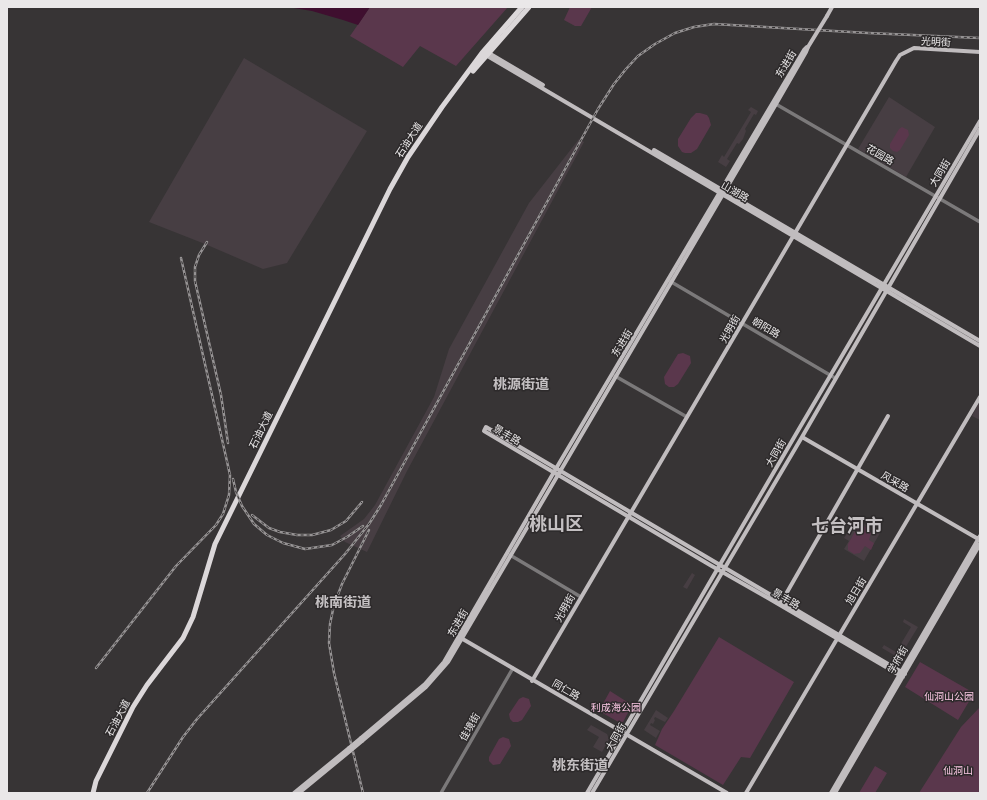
<!DOCTYPE html>
<html>
<head>
<meta charset="utf-8">
<style>
	body { margin:0 }
	#map { position:relative; width:987px; height:800px; overflow:hidden; background:#373435; font-family:Commissioner,sans-serif }
	canvas { display:block }
	.frame { position:absolute; inset:0; border:8px solid #eae8e9; pointer-events:none }
</style>
</head>
<body>
<div id="map">
<canvas width="987" height="800"></canvas>
<div class="frame"></div>
</div>
<script>
const ctx = document.querySelector('canvas').getContext('2d');
ctx.lineJoin = 'round';
function paint(path, color) { ctx.fillStyle = color; ctx.fill(path, 'evenodd'); }
const toPath = rows => new Path2D(rows.map(r => 'M' + r).join(''));
function strokePath(path, color, width, dash) { ctx.strokeStyle = color; ctx.lineWidth = width; ctx.lineCap = dash ? 'butt' : 'round'; ctx.setLineDash(dash || []); ctx.stroke(path); }
function write(font, color, halo, rows, align = 'center') {
  ctx.font = font + ' Commissioner,"Noto Sans SC",sans-serif'; ctx.lineWidth = 3; ctx.setLineDash([]); ctx.textBaseline = 'middle'; ctx.strokeStyle = halo; ctx.fillStyle = color; for (const [text, x, y, turn = 0] of rows) {
    ctx.save(); ctx.translate(x, y); ctx.rotate((+turn || 0) * Math.PI / 180); ctx.textAlign = isNaN(turn) ? turn : align; if (halo) ctx.strokeText(text, 0, 0); ctx.fillText(text, 0, 0); ctx.restore();
  }
}
const built = toPath([
	[244,58,367,131,287,263,263,269,205,244,149,222],
	[889,97,935,127,906,177,858,149],
	[751,107,758,111,756,115,754,114,745,129,746,131,743,139,739,144,737,143,727,159,730,161,726,167,718,162,722,155,724,157,751,112,748,110],
	[579,139,584,142,407,471,367,552,345,542,340,536,364,519,375,505,434,397,449,349,529,203],
	[980,401,980,420,972,416],
	[856,519,880,533,864,561,844,549,849,541,844,538],
	[692,573,695,575,687,589,683,587],
	[904,619,918,627,899,658,882,648,884,645,896,652,911,627,903,622],
	[656,710,668,718,665,722,655,717,654,719,655,720,653,724,651,723,650,725,660,731,656,738,644,730],
	[591,725,607,734,609,739,602,752,593,747,599,737,587,730]
]);
const green = toPath([
	[370,7,508,7,456,66,420,46,403,67,350,36],
	[570,7,592,7,581,26,575,26,564,20],
	[696,113,700,113,707,115,709,118,711,125,697,149,691,153,685,153,682,152,678,146,678,139,691,118],
	[902,127,908,130,909,135,900,150,897,152,893,151,890,148,890,144,899,129],
	[683,353,690,356,691,363,678,384,674,387,669,387,665,384,664,377,678,354],
	[860,526,863,526,868,528,871,533,869,540,874,543,871,550,865,546,860,553,854,554,848,550,848,544,857,528],
	[719,637,794,682,750,758,741,757,723,785,655,745,662,729,674,711],
	[920,662,974,693,958,720,905,687],
	[610,691,632,705,622,724,599,711],
	[523,697,529,699,531,706,522,720,518,722,513,722,510,719,509,714,519,699],
	[980,707,980,793,919,793,961,727],
	[503,737,509,739,511,746,500,764,493,765,489,761,489,757,499,739],
	[875,766,887,773,875,793,859,793]
]);
const water = toPath([
	[288,7,370,7,358,25,343,20,312,11]
]);
const minor = toPath([
	[774,103,980,222],
	[668,280,835,378],
	[615,376,687,417],
	[510,555,581,597],
	[441,793,513,668]
]);
const major = toPath([
	[827,16,832,7],
	[487,52,543,85],
	[484,54,980,346],
	[654,150,980,341],
	[802,437,980,540],
	[782,601,888,416],
	[461,638,727,793],
	[903,677,768,598,710,565,484,431,486,427,905,674],
	[532,681,896,61,900,55,914,48,980,52],
	[361,738,425,684,444,662,554,472,804,50,807,47],
	[362,741,426,687,448,662,776,104,806,52,808,47],
	[294,793,349,748],
	[299,793,350,751],
	[587,793,796,434,980,121],
	[592,793,802,437,980,129],
	[746,793,980,397],
	[831,793,980,536],
	[835,793,980,544]
]);
const highway = toPath([
	[473,71,529,7],
	[93,793,96,781,133,707,147,685,183,638,193,617,215,544,390,189,408,157,442,107,482,53,522,7]
]);
const rail = toPath([
	[207,242,199,255,195,267,195,281,221,395,228,443],
	[233,479,236,492,242,506,254,524,267,535,283,543,305,549,332,545,347,537,363,526],
	[252,515,269,528,280,532,297,535,312,535,331,530,346,521,362,502],
	[96,668,176,566,216,525,223,514,229,495,230,475,226,457,181,258],
	[147,793,183,737,197,719,345,554,369,524,381,505,598,109,614,84,626,69,638,56,655,44,675,33,694,27,714,24,868,33,980,38],
	[363,793,334,673,329,643,330,624,334,605,342,584,369,530]
]);
const majorBridge = toPath([
	[808,47,827,16],
	[349,748,361,738],
	[350,751,362,741]
]);
const streetNames = [
	["光明街",936,42,3],
	["东进街",786,64,-59],
	["石油大道",409,140,-57],
	["花园路",880,155,30],
	["大同街",940,173,-59],
	["山湖路",735,192,30],
	["朝阳路",766,328,30],
	["光明街",730,329,-60],
	["东进街",622,343,-59],
	["石油大道",261,430,-64],
	["景丰路",507,435,30],
	["大同街",776,453,-60],
	["风采路",895,482,30],
	["旭日街",856,591,-59],
	["景丰路",786,599,30],
	["光明街",565,608,-60],
	["东进街",458,623,-60],
	["学府街",898,660,-60],
	["同仁路",566,690,30],
	["石油大道",118,718,-62],
	["佳境街",470,727,-60],
	["大同街",616,737,-60]
];
const parkNames = [
	["仙洞山公园",949,697],
	["利成海公园",616,708],
	["仙洞山",958,771]
];
const districtNames = [
	["桃源街道",521,384],
	["桃南街道",343,602],
	["桃东街道",580,765]
];
const townNames = [
	["桃山区",556,524],
	["七台河市",847,526]
];
paint(built, '#473e43');
paint(green, '#5a374c');
paint(water, '#3f0f2f');
strokePath(minor, '#7b797a', 3.5);
strokePath(major, '#c0bcbe', 4);
strokePath(highway, '#dbd7d9', 5);
strokePath(rail, '#969394', 2.5);
strokePath(rail, '#2d2a2b', 1, [3]);
strokePath(majorBridge, '#c0bcbe', 4);
write('10px', '#eae8e9', '#2d2a2b', streetNames);
write('10px', '#f8c5e1', '#2d2a2b', parkNames);
write('bold 14px', '#c4c0c2', '#2d2a2b', districtNames);
write('bold 18px', '#c4c0c2', '#2d2a2b', townNames);
</script>
</body>
</html>
